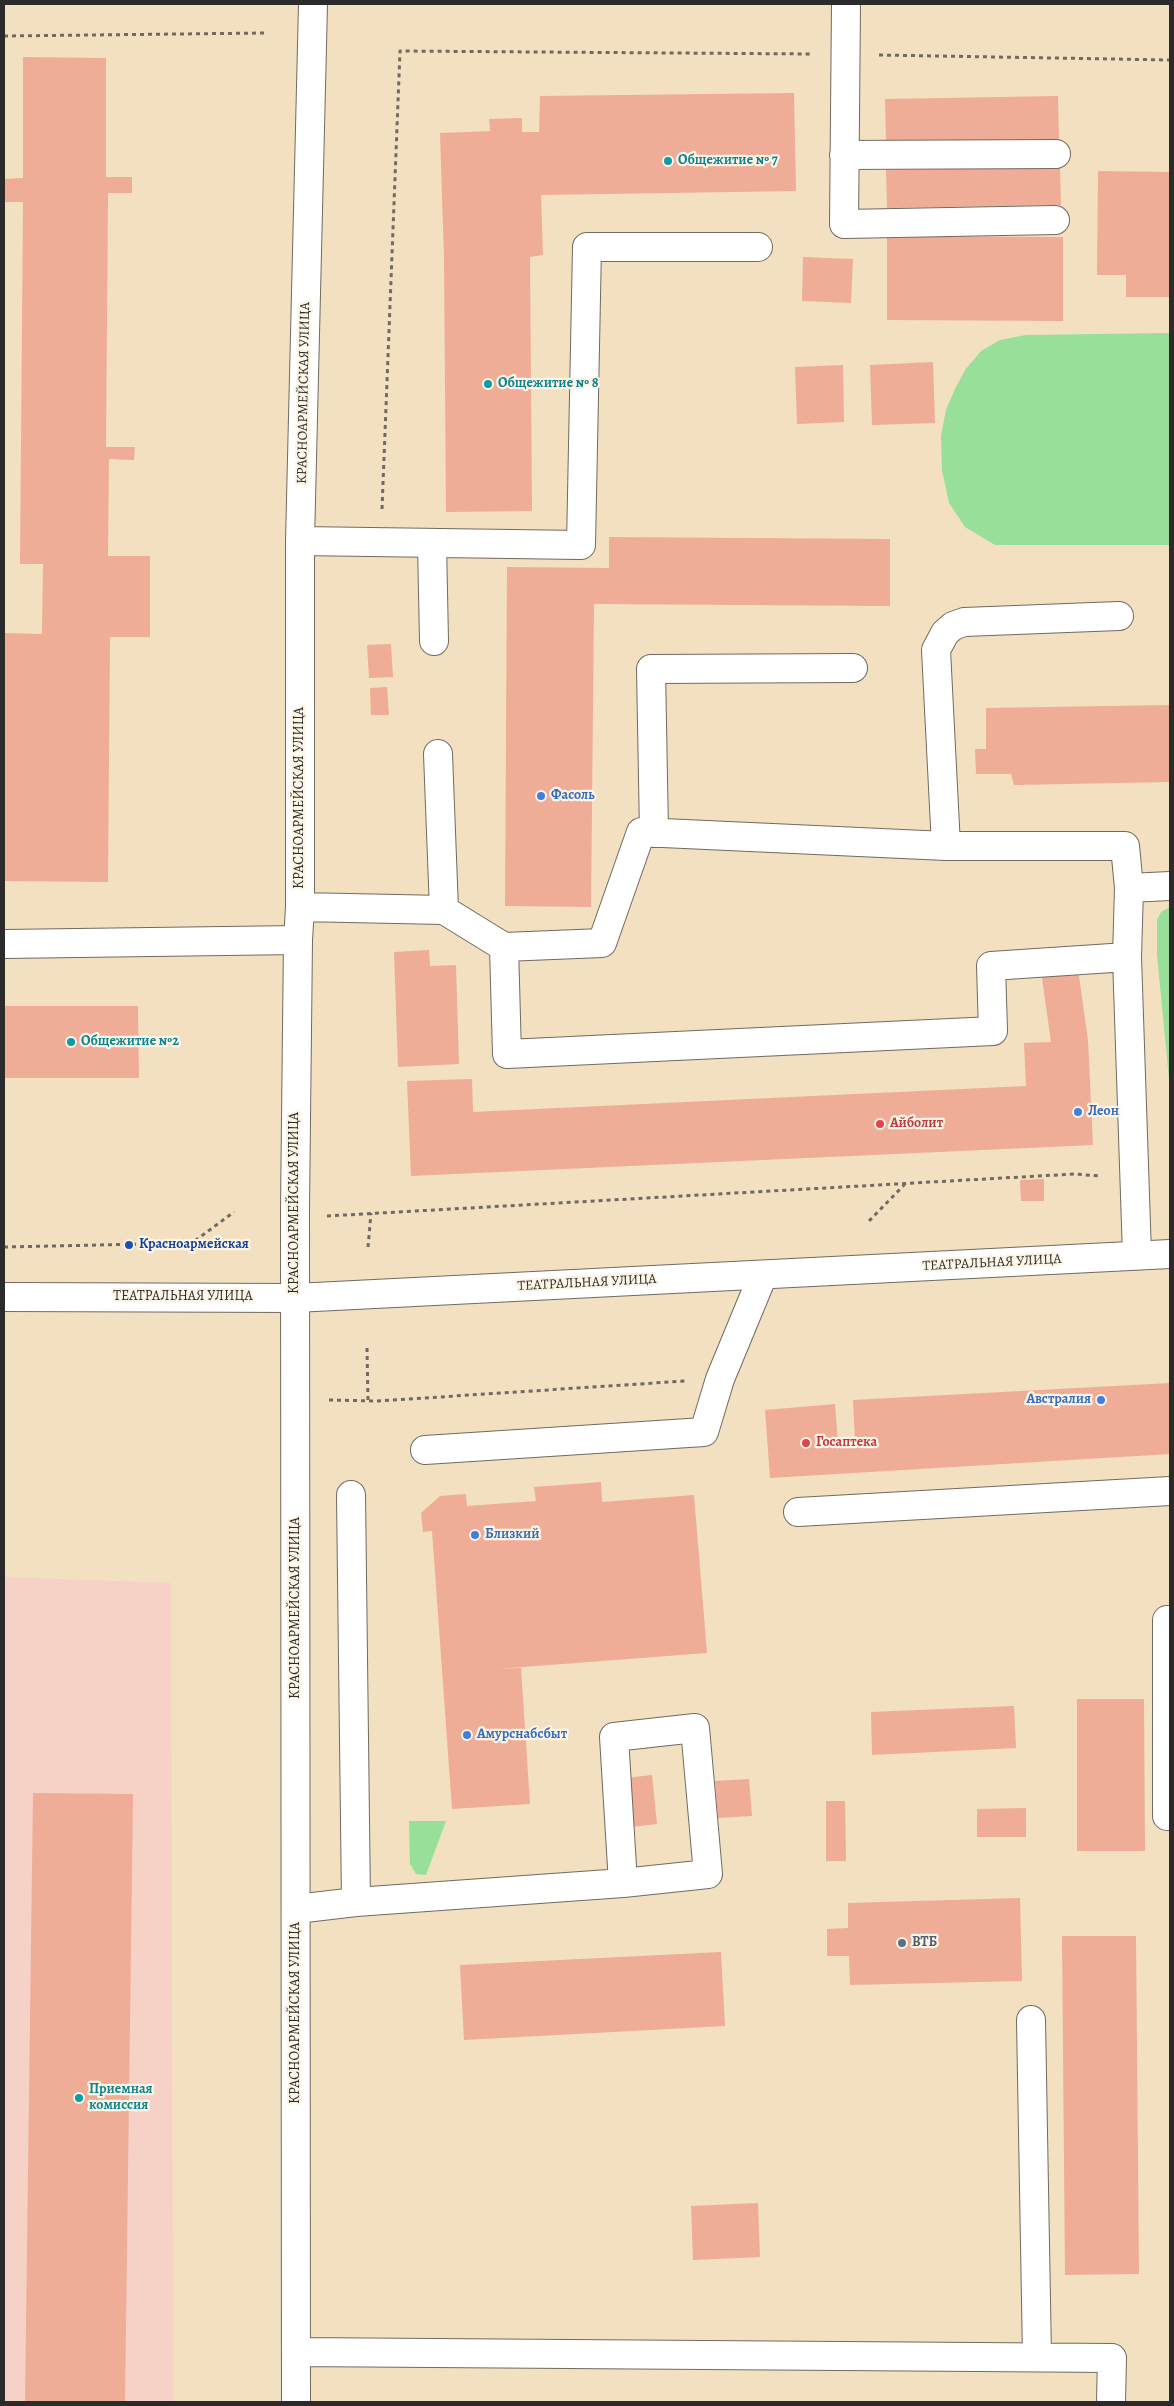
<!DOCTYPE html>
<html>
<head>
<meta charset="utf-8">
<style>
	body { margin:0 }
	#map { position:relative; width:1174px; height:2406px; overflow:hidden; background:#f2e0c1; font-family:Alegreya,serif }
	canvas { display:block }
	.frame { position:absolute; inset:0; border:5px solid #2b2b2b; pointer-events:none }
</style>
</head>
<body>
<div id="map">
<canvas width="1174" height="2406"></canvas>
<div class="frame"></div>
</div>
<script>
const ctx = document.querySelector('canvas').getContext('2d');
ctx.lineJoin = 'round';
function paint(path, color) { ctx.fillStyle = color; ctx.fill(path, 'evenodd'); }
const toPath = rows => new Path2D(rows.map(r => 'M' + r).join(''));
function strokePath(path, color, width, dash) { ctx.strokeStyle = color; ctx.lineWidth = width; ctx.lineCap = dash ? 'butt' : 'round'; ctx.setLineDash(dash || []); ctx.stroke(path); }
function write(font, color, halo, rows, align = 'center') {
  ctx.font = font + ' Alegreya,serif'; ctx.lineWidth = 4.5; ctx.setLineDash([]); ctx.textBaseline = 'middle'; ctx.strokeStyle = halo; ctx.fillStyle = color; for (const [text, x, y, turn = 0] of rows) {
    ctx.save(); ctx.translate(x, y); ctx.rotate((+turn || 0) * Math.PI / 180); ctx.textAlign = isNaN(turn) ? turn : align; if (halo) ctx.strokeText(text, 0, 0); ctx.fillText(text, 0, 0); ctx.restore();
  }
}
const built = toPath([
	[4,1577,171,1583,173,2402,4,2402]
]);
const green = toPath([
	[1170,333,1170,545,995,545,965,527,949,503,942,470,941,436,946,410,955,389,965,370,981,351,1000,340,1026,335],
	[1170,907,1170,1089,1157,955,1157,920,1161,912],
	[446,1821,426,1875,416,1874,410,1864,409,1821]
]);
const building = toPath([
	[23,57,106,58,106,177,132,177,132,193,108,193,106,447,135,447,134,460,109,459,108,556,150,556,150,637,110,637,108,882,4,881,4,633,42,634,43,564,20,564,23,202,4,202,4,179,23,178],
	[794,93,796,191,541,195,543,255,530,257,532,511,446,512,444,258,440,133,490,131,489,119,522,118,522,132,539,132,540,96],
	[1058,96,1059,140,886,143,885,99],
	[1060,167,1061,205,887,208,886,170],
	[1098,171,1170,172,1170,297,1126,297,1126,275,1097,275],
	[887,236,1063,237,1063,321,887,320],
	[803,257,853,259,851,303,802,301],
	[933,362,935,423,872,425,870,365],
	[843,365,844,422,797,424,795,367],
	[609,537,890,539,890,606,594,604,591,907,505,906,507,567,609,568],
	[391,644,393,677,369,678,367,645],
	[387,687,389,715,371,715,370,688],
	[1170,705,1170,782,1014,785,1011,774,976,774,975,749,986,749,986,708],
	[429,950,430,966,456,965,459,1064,398,1067,394,952],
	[1078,969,1088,1040,1093,1145,411,1176,407,1081,472,1079,473,1112,1026,1086,1024,1043,1051,1042,1041,971],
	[4,1006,138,1006,139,1078,4,1078],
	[1044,1179,1044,1201,1021,1201,1020,1180],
	[1170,1383,1170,1454,770,1478,765,1410,835,1404,838,1443,855,1442,853,1400],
	[601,1482,602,1502,694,1495,707,1653,497,1669,521,1668,530,1804,452,1809,432,1531,423,1532,421,1513,440,1496,466,1494,467,1506,536,1501,534,1487],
	[1077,1699,1144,1699,1145,1851,1077,1851],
	[1014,1706,1016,1748,872,1755,871,1712],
	[652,1775,657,1824,631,1827,626,1778],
	[749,1779,752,1816,718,1818,715,1781],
	[33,1793,133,1794,125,2402,25,2402],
	[826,1801,845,1801,846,1861,826,1861],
	[1026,1808,1026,1837,977,1837,977,1809],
	[1020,1898,1022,1981,850,1985,849,1956,827,1956,827,1929,848,1928,848,1903],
	[1062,1936,1136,1936,1139,2274,1065,2275],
	[721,1952,725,2026,464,2040,460,1965],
	[758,2203,760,2257,693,2260,691,2206]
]);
const path = toPath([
	[4,36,265,33],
	[879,55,1170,60],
	[382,509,400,51,813,54],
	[327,1216,1074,1174,1100,1176],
	[869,1221,905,1184],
	[4,1247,192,1243,234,1212],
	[368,1247,371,1213],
	[367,1348,368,1401],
	[329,1400,378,1401,685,1381]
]);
const minor = toPath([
	[846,4,844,224,1055,220],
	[844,155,1056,154],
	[300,541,581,545,587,247,758,247],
	[432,543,434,641],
	[438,754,444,910],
	[654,833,651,669,853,668],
	[946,846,936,650,945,633,953,626,964,622,1119,616],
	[1129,888,1170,886],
	[300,907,444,910,504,947,602,943,641,832,946,846,1125,846,1129,888,1127,957,1137,1255],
	[4,944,298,940],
	[504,947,507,1054,993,1031,991,966,1127,957],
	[425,1450,704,1432,720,1379,763,1275],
	[798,1512,1170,1491],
	[1170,1620,1167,1620,1167,1816,1170,1816],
	[356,1902,623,1883,708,1874,695,1728,614,1737,623,1883],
	[296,1909,356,1902,351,1495],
	[1031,2020,1037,2357],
	[297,2352,1112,2358,1111,2402],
	[296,2402,295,1209,298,940,300,907,300,541,313,4]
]);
const major = toPath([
	[4,1297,295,1298,1170,1254]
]);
const markers = [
	[668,161,5,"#0f9aa8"],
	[488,384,5,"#0f9aa8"],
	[541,796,5,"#3f7fe0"],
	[71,1042,5,"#0f9aa8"],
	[1078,1112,5,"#3f7fe0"],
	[880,1124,5,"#e0444e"],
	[129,1245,5,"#1a4fb4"],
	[1101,1400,5,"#3f7fe0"],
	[806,1443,5,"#e0444e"],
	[475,1535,5,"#3f7fe0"],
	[467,1735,5,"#3f7fe0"],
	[902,1943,5,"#5c6f8a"],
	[79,2098,5,"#0f9aa8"]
];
const cultureNames = [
	["Общежитие № 7",678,161],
	["Общежитие № 8",498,384],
	["Общежитие №2",81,1042],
	["Приемная",89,2090],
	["комиссия",89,2106]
];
const streetNames = [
	["КРАСНОАРМЕЙСКАЯ УЛИЦА",304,393,-89],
	["КРАСНОАРМЕЙСКАЯ УЛИЦА",300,798,-90],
	["КРАСНОАРМЕЙСКАЯ УЛИЦА",295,1203,-90],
	["ТЕАТРАЛЬНАЯ УЛИЦА",992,1263,-3],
	["ТЕАТРАЛЬНАЯ УЛИЦА",587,1283,-3],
	["ТЕАТРАЛЬНАЯ УЛИЦА",183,1297],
	["КРАСНОАРМЕЙСКАЯ УЛИЦА",296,1608,-90],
	["КРАСНОАРМЕЙСКАЯ УЛИЦА",296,2013,-90]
];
const shopNames = [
	["Фасоль",551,796],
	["Леон",1088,1112],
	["Австралия",1091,1400,"right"],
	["Близкий",485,1535],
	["Амурснабсбыт",477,1735]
];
const healthNames = [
	["Айболит",890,1124],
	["Госаптека",816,1443]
];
const transitNames = [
	["Красноармейская",139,1245]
];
const serviceNames = [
	["ВТБ",912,1943]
];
paint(built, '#f6d1c5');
paint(green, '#98df99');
paint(building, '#efac97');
strokePath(minor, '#716a60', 30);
strokePath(major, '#716a60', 30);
strokePath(path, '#716a60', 3, [4, 4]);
strokePath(minor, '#fff', 28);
strokePath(major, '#fff', 28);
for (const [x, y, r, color] of markers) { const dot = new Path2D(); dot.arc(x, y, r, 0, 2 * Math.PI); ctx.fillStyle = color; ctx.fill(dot); strokePath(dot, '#fcf5e5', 2); }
write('bold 14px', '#0d838f', '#fcf5e5', cultureNames, 'left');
write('14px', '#2b2b2b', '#fcf5e5', streetNames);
write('bold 14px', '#366cbe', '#fcf5e5', shopNames, 'left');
write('bold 14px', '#be3a42', '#fcf5e5', healthNames, 'left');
write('bold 14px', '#164399', '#fcf5e5', transitNames, 'left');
write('bold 14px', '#4e5e75', '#fcf5e5', serviceNames, 'left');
</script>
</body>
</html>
